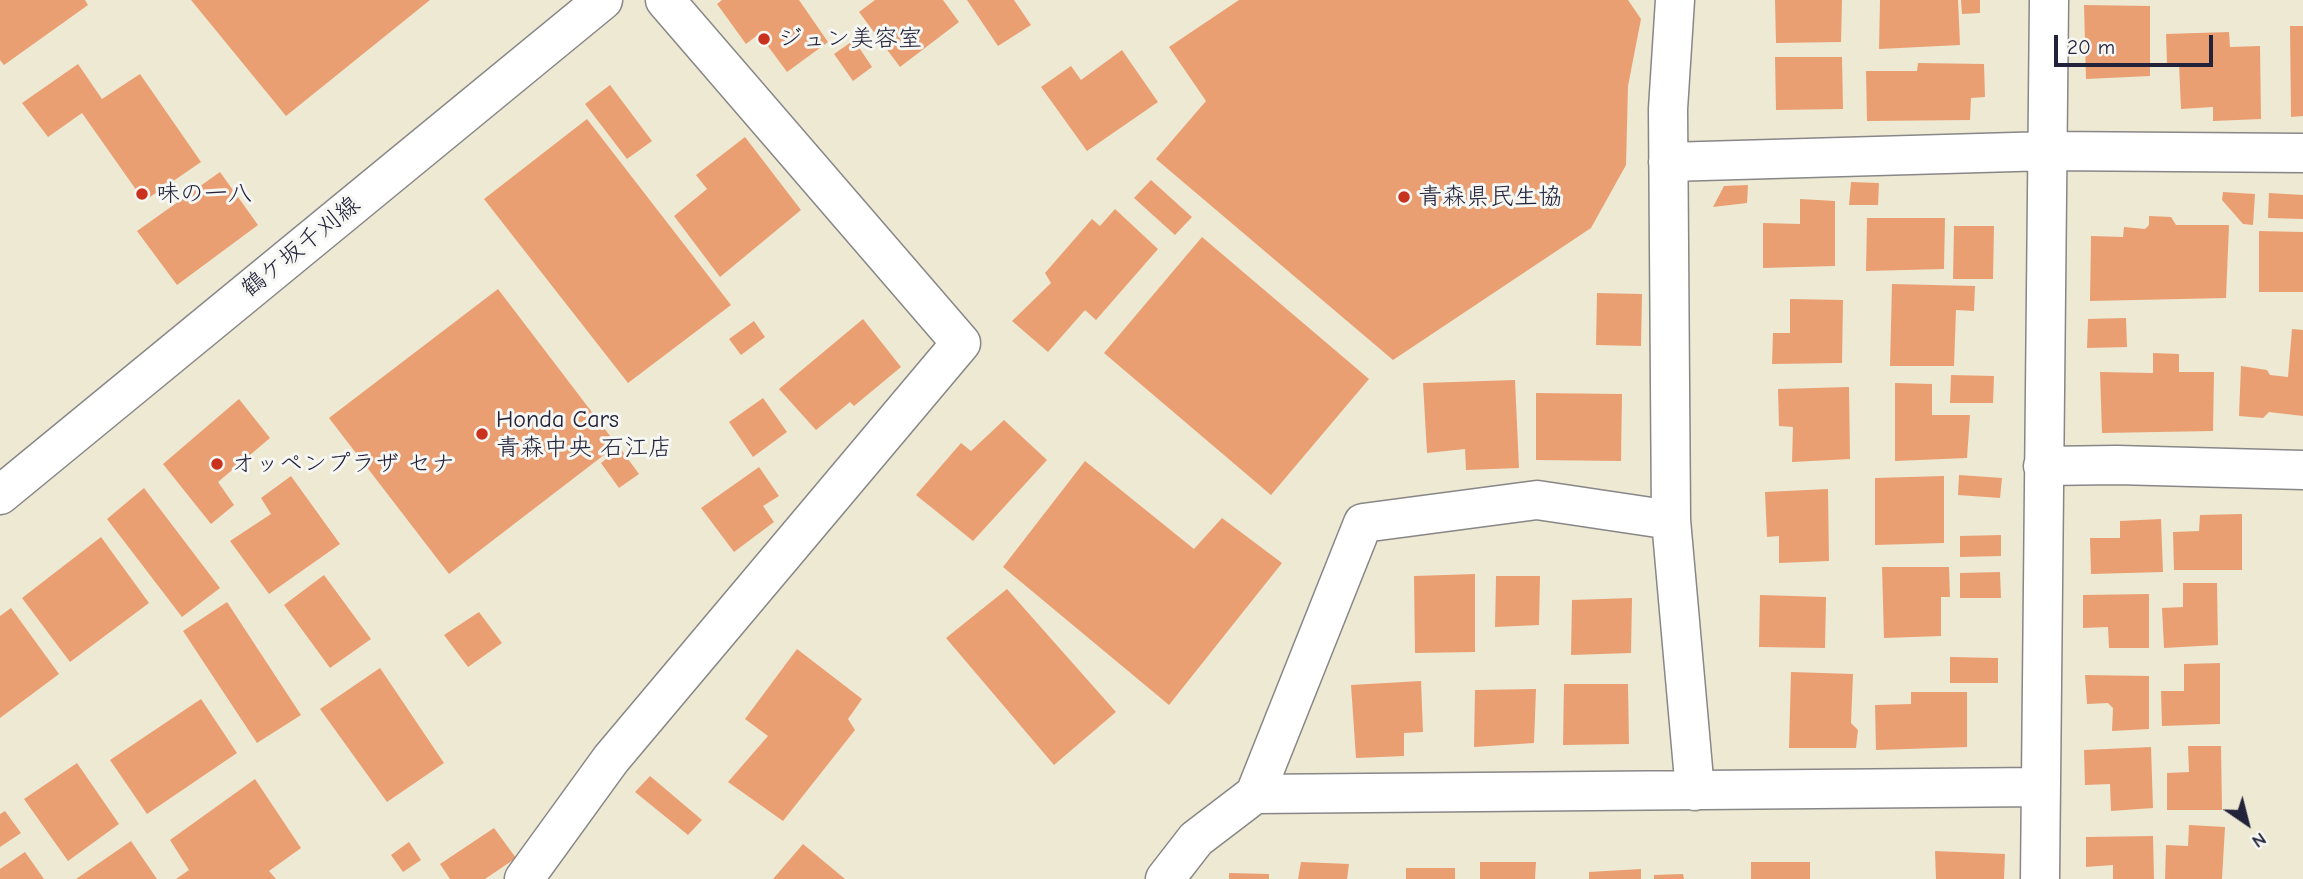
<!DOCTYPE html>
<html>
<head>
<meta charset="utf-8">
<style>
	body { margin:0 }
	#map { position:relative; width:2303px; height:879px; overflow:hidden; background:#eee9d3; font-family:"Comic Neue",sans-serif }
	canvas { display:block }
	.north { position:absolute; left:2212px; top:788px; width:70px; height:70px; -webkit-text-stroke:5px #f6f6f2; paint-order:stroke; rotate:145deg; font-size:19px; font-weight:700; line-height:28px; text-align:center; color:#22223b }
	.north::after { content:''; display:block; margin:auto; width:24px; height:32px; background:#22223b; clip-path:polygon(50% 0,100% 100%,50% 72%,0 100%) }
	.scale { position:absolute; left:2054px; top:35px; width:159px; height:32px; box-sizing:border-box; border:4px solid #22223b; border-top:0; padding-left:9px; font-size:21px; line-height:24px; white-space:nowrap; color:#22223b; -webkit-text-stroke:5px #f6f6f2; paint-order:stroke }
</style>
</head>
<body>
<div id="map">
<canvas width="2303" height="879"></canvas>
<div class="north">N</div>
<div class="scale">20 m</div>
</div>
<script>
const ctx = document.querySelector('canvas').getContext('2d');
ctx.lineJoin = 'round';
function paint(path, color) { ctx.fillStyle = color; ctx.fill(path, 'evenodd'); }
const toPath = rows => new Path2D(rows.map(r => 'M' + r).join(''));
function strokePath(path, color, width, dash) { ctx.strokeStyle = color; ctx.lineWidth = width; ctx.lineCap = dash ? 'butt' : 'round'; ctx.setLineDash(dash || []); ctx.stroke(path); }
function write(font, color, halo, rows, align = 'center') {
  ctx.font = font + ' "Comic Neue","Klee One",sans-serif'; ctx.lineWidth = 6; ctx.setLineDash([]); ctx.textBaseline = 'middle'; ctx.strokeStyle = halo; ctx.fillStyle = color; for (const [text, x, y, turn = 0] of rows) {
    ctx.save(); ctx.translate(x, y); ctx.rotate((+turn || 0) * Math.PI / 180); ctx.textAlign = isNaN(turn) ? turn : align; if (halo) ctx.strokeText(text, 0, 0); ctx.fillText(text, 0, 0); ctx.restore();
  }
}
const building = toPath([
	[0,0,85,0,88,5,4,65,0,60],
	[191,0,430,0,286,116],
	[722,0,799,0,828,42,787,72,759,34,746,44,717,4],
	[875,0,943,0,959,22,900,67,859,12],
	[967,0,1014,0,1031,25,998,46],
	[1239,0,1628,0,1641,19,1628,86,1626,165,1591,228,1393,360,1156,159,1206,101,1169,47],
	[1775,0,1842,0,1841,42,1776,43],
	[1880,0,1958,0,1960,45,1879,49],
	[1961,0,1980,0,1980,13,1962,14],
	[2084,5,2150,6,2150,76,2086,79],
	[2290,26,2303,26,2303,116,2291,117],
	[2229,32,2230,47,2260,46,2261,119,2213,121,2213,107,2181,109,2179,64,2167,64,2166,34],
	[854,40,872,67,853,81,834,54],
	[1122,50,1158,102,1087,151,1041,87,1071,66,1081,80],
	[1775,57,1842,57,1843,109,1776,110],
	[1918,63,1984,64,1985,97,1971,98,1970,120,1867,121,1866,71,1917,71],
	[78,64,102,99,140,74,201,162,144,201,82,113,48,137,22,103],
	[610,85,652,141,627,159,585,104],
	[587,119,731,305,628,383,484,199],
	[745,137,801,210,720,277,674,216,707,189,696,175],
	[220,172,258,225,177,285,137,231],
	[1151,180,1192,217,1175,235,1134,198],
	[1851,182,1879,183,1878,205,1849,205],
	[1748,185,1747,203,1713,207,1724,186],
	[2223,192,2255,194,2253,225,2243,224,2222,200],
	[2269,193,2303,195,2303,219,2268,218],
	[1800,199,1835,201,1835,266,1763,268,1763,223,1800,224],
	[1115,209,1158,249,1096,320,1085,310,1048,352,1012,321,1051,283,1045,273,1092,219,1100,226],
	[2149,216,2171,217,2176,225,2229,225,2226,298,2090,301,2091,236,2123,237,2124,227,2145,229,2149,225],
	[1867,218,1945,218,1944,269,1866,271],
	[1954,226,1994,226,1993,279,1953,279],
	[2259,231,2303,232,2303,292,2259,292],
	[1202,237,1369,379,1271,495,1104,353],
	[1892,284,1975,286,1974,311,1956,310,1954,366,1890,366],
	[498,289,617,445,449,574,329,418],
	[1597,293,1642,294,1641,346,1596,345],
	[1790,299,1843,300,1842,363,1772,364,1773,333,1790,333],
	[2126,318,2127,347,2087,348,2088,319],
	[863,319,901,367,854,406,850,402,816,430,779,389],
	[754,321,765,337,741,355,729,339],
	[2292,329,2303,330,2303,416,2269,412,2263,418,2239,416,2241,366,2267,370,2270,375,2288,377],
	[2153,353,2179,354,2179,372,2214,372,2213,431,2102,433,2100,372,2153,373],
	[1951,375,1994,376,1993,403,1950,403],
	[1515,380,1519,468,1466,470,1465,449,1427,453,1423,383],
	[1895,383,1932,384,1932,415,1970,415,1967,458,1895,461],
	[1849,387,1850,459,1792,462,1793,427,1779,426,1778,389],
	[1536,393,1622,394,1621,461,1536,460],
	[763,398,787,432,753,457,729,422],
	[239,399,270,438,218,482,234,505,211,524,163,464],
	[1004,420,1047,460,973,541,916,495,961,443,971,451],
	[620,448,639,474,619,488,601,463],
	[1085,461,1194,549,1222,518,1282,563,1169,705,1003,567],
	[759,467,779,496,763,506,774,522,734,552,701,508],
	[1959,475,2002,478,2000,498,1958,495],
	[291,476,340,544,269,594,230,541,271,514,261,498],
	[1944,476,1944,543,1875,545,1875,478],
	[144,488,220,588,182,617,107,519],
	[1828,489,1829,561,1779,563,1779,536,1767,537,1765,492],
	[2242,514,2242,570,2174,570,2173,532,2199,531,2200,515],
	[2161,519,2163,572,2091,574,2090,538,2120,538,2120,521],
	[2001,535,2001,556,1960,557,1960,536],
	[101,537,149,603,70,662,22,598],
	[1882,567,1949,567,1950,597,1941,597,1941,636,1884,638],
	[2000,572,2001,598,1960,598,1960,573],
	[1475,574,1475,652,1415,653,1414,576],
	[324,575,371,639,330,668,284,605],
	[1496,576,1540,576,1539,625,1495,627],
	[2183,583,2217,583,2218,645,2164,648,2162,608,2183,607],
	[1007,589,1116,712,1054,765,946,638],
	[2149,594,2149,648,2109,648,2108,627,2083,628,2083,595],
	[1760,595,1826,597,1825,648,1759,647],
	[1632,598,1631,653,1571,655,1572,600],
	[227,602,301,715,257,743,183,631],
	[11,608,59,674,0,718,0,616],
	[479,612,502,643,468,667,444,635],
	[797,649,862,699,848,719,855,730,783,821,728,782,768,736,745,719],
	[1950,657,1998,658,1998,683,1950,683],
	[2220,663,2220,724,2162,726,2161,691,2184,691,2184,664],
	[380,668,444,763,387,802,320,709],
	[1791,672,1853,674,1851,723,1858,730,1856,748,1789,748],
	[2085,675,2149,676,2149,729,2112,731,2113,708,2108,703,2087,704],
	[1421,681,1423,732,1404,733,1404,756,1356,758,1351,685],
	[1564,684,1628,684,1629,744,1563,745],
	[1536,689,1534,743,1474,747,1475,690],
	[1911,692,1967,692,1967,747,1876,750,1875,705,1911,704],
	[201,699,237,753,147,814,110,760],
	[2188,746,2221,746,2222,810,2167,810,2167,773,2189,772],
	[2151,747,2153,808,2111,811,2110,784,2085,785,2084,750],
	[77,763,119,824,68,861,24,799],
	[650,776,702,820,688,835,635,792],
	[255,779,301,848,269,871,276,879,176,879,189,870,170,840],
	[5,811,21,833,0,847,0,814],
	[2189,825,2225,827,2222,879,2165,879,2166,845,2188,846],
	[494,828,516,858,485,879,450,879,440,864],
	[2153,836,2154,879,2113,879,2113,865,2086,867,2086,837],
	[131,841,157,879,76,879],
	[409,842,421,860,403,872,391,855],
	[803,844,845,879,773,879],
	[1935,851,2005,854,2004,879,1936,879],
	[25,852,44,879,0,879,0,869],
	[1301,862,1349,864,1347,879,1298,879],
	[1480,862,1536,862,1535,879,1480,879],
	[1751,862,1810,862,1810,879,1751,879],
	[1406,868,1455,868,1455,879,1406,879],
	[1641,869,1641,879,1589,879,1589,872],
	[1229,873,1269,874,1269,879,1229,879],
	[1683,874,1684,879,1654,879,1654,875]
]);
const street = toPath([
	[1675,0,1668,109,1671,520,1695,791],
	[1668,162,2049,151,2303,153],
	[2043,466,2117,465,2303,470],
	[1255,794,2040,787],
	[524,879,611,759,961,343,665,0],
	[1165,879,1196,839,1255,794,1363,523,1537,500,1671,520],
	[2040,879,2049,0]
]);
const secondary = toPath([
	[0,495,603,0]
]);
const markers = [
	[764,39,7,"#c8321e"],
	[142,194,7,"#c8321e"],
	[1404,197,7,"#c8321e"],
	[482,434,7,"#c8321e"],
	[217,464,7,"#c8321e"]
];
const poiNames = [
	["ジュン美容室",778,39],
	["味の一八",156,194],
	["青森県民生協",1418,197],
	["Honda Cars",496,420],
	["青森中央 石江店",496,448],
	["オッペンプラザ セナ",231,464]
];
const streetNames = [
	["鶴ケ坂千刈線",301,247,-39]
];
paint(building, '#ea9f73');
strokePath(street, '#888687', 41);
strokePath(secondary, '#888687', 41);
strokePath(street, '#fff', 38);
strokePath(secondary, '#fff', 38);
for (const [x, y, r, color] of markers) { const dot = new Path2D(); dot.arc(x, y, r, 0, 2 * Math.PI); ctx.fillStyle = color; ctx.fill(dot); strokePath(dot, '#f6f6f2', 2.5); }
write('24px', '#22223b', '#f6f6f2', poiNames, 'left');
write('24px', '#22223b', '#f6f6f2', streetNames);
</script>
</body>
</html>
